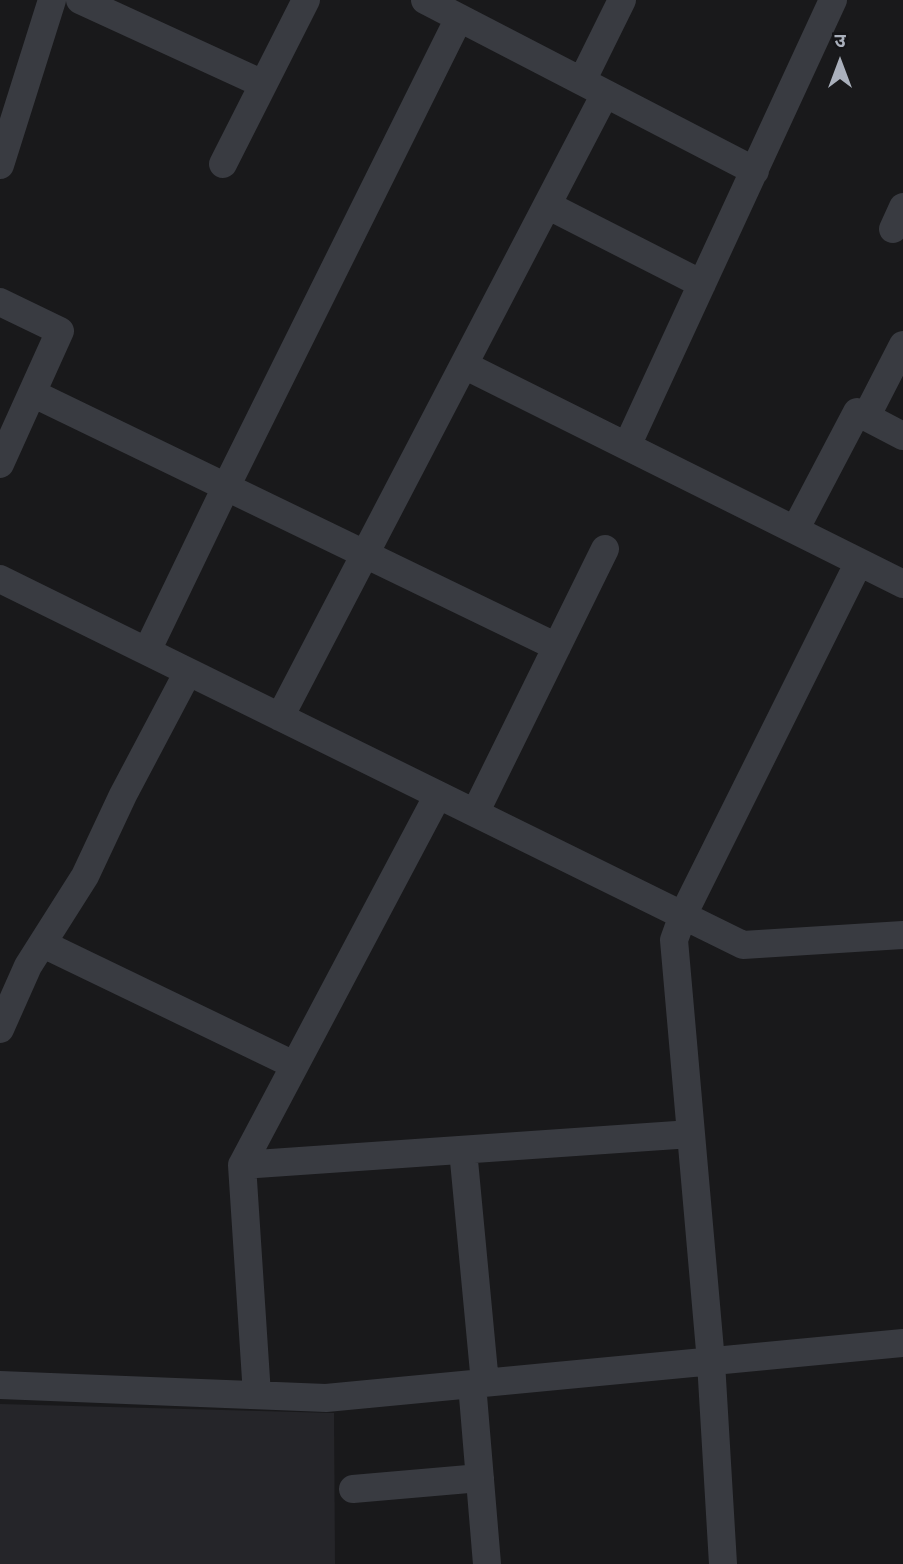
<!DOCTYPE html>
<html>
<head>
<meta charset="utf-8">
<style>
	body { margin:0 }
	#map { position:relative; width:903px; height:1564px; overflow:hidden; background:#19191b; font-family:"Alegreya Sans","Noto Sans Devanagari",sans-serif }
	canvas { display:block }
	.north { position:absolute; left:805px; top:28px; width:70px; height:70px; -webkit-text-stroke:5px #141417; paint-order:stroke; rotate:0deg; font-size:19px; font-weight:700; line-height:28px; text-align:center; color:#aab0bc }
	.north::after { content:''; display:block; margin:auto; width:24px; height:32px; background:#aab0bc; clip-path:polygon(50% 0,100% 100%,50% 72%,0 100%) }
</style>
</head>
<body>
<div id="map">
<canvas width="903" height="1564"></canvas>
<div class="north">उ</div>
</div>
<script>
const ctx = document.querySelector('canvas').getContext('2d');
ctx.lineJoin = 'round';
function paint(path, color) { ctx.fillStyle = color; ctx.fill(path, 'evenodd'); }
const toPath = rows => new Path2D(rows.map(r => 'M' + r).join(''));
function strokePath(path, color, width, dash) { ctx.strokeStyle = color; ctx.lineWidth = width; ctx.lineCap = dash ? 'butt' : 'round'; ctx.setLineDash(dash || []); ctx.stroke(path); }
const built = toPath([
	[0,1404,334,1413,335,1564,0,1564]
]);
const minor = toPath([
	[80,0,263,84],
	[425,0,755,171],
	[582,81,622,0],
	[223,164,306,0],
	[0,165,52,0],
	[547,205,702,284],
	[893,229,903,207],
	[0,302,60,331,0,464],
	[464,365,903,584],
	[32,393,557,647],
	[866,417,903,345],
	[627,446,833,0],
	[795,530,857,412,903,436],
	[0,579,743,945,903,935],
	[147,651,226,487,459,18],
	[280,717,605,94],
	[475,813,605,549],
	[43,944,294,1065],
	[0,1029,28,966,85,876,123,795,188,672],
	[463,1150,485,1383],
	[242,1165,691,1134],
	[472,1384,487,1564],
	[0,1385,326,1398,903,1343],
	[257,1395,242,1165,438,795],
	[353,1489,480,1478],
	[723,1564,711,1362,674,940,683,915,859,562]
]);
paint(built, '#252529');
strokePath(minor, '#393b41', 28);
</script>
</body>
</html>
